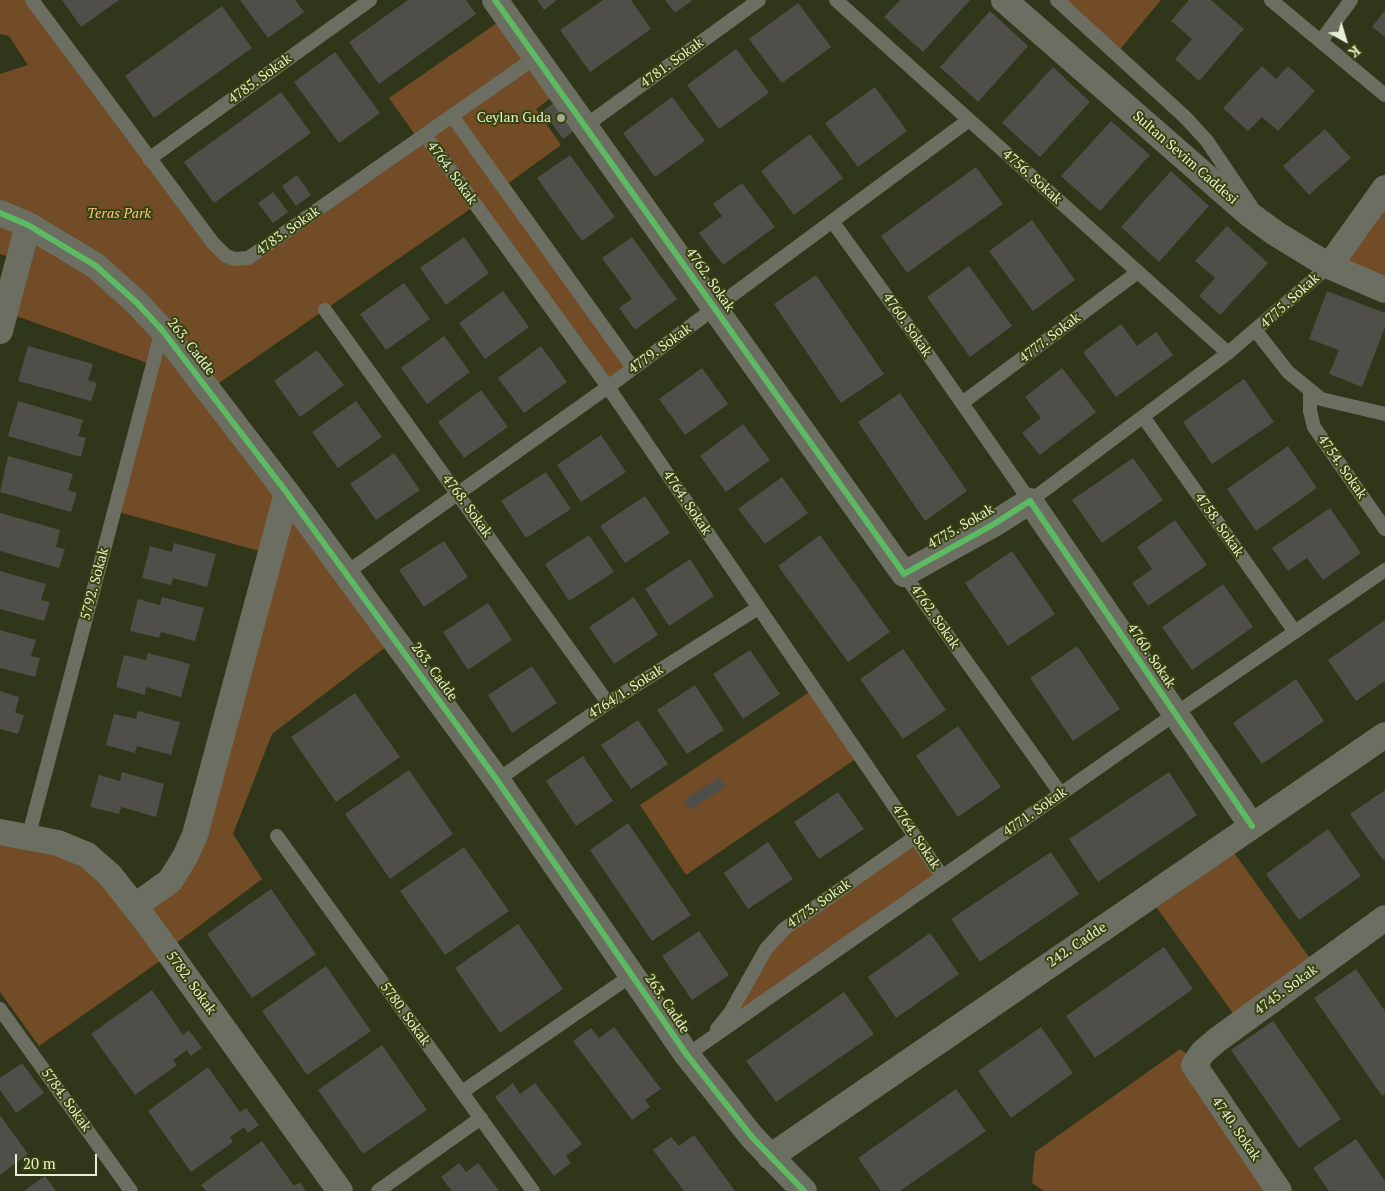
<!DOCTYPE html>
<html>
<head>
<meta charset="utf-8">
<style>
	body { margin:0 }
	#map { position:relative; width:1385px; height:1191px; overflow:hidden; background:#303619; font-family:"PT Serif",serif }
	canvas { display:block }
	.north { position:absolute; left:1320px; top:15px; width:50px; height:50px; -webkit-text-stroke:4px #37420d; paint-order:stroke; rotate:141deg; font-size:14px; font-weight:700; line-height:20px; text-align:center; color:#e6efd3 }
	.north::after { content:''; display:block; margin:auto; width:18px; height:22px; background:#e6efd3; clip-path:polygon(50% 0,100% 100%,50% 72%,0 100%) }
	.scale { position:absolute; left:15px; top:1154px; width:82px; height:22px; box-sizing:border-box; border:2px solid #e6efd3; border-top:0; padding-left:6px; font-size:15px; line-height:18px; white-space:nowrap; color:#e6efd3; -webkit-text-stroke:4px #37420d; paint-order:stroke }
</style>
</head>
<body>
<div id="map">
<canvas width="1385" height="1191"></canvas>
<div class="north">K</div>
<div class="scale">20 m</div>
</div>
<script>
const ctx = document.querySelector('canvas').getContext('2d');
ctx.lineJoin = 'round';
function paint(path, color) { ctx.fillStyle = color; ctx.fill(path, 'evenodd'); }
const toPath = rows => new Path2D(rows.map(r => 'M' + r).join(''));
function strokePath(path, color, width, dash) { ctx.strokeStyle = color; ctx.lineWidth = width; ctx.lineCap = dash ? 'butt' : 'round'; ctx.setLineDash(dash || []); ctx.stroke(path); }
function write(font, color, halo, rows, align = 'center') {
  ctx.font = font + ' "PT Serif",serif'; ctx.lineWidth = 4; ctx.setLineDash([]); ctx.textBaseline = 'middle'; ctx.strokeStyle = halo; ctx.fillStyle = color; for (const [text, x, y, turn = 0] of rows) {
    ctx.save(); ctx.translate(x, y); ctx.rotate((+turn || 0) * Math.PI / 180); ctx.textAlign = isNaN(turn) ? turn : align; if (halo) ctx.strokeText(text, 0, 0); ctx.fillText(text, 0, 0); ctx.restore();
  }
}
const green = toPath([
	[0,0,32,0,149,159,235,259,418,139,389,98,507,16,560,91,536,109,561,145,503,187,452,116,425,135,476,205,209,390,395,640,272,734,233,834,262,879,167,950,135,906,170,881,270,554,115,511,153,365,5,312,19,260,0,254,0,74,28,65,9,36,0,34],
	[1057,0,1161,0,1117,53],
	[451,122,628,367,608,381,430,137],
	[1385,188,1385,290,1329,266],
	[814,689,860,756,686,875,640,805],
	[0,843,53,852,75,862,103,884,160,961,39,1046,0,992],
	[1227,843,1317,968,1240,1023,1149,897],
	[914,845,934,874,739,1014,736,1013,770,953,789,933],
	[1180,1049,1196,1061,1279,1191,1044,1191,1032,1183,1035,1152]
]);
const building = toPath([
	[62,0,119,0,81,27],
	[240,0,295,0,304,12,268,38],
	[408,0,466,0,476,14,379,84,349,42],
	[537,0,557,0,544,10],
	[603,0,631,0,651,29,590,72,560,30],
	[665,0,693,0,675,13],
	[900,0,970,0,923,52,884,17],
	[1189,0,1211,0,1244,29,1199,81,1175,59,1192,39,1171,21],
	[798,3,831,47,782,83,749,39],
	[222,6,252,48,154,118,125,76],
	[1385,10,1385,37,1372,27],
	[990,11,1028,46,978,102,940,67],
	[736,49,769,93,719,129,687,85],
	[335,52,380,113,339,143,294,82],
	[1262,66,1276,79,1288,66,1315,91,1278,131,1262,117,1248,131,1223,108],
	[1053,67,1090,102,1040,157,1002,123],
	[875,87,907,131,858,167,825,123],
	[281,92,311,133,214,203,184,162],
	[672,97,705,141,655,177,623,133],
	[559,99,579,127,563,139,543,111],
	[1111,121,1150,155,1100,211,1061,176],
	[1325,129,1351,158,1309,195,1283,166],
	[810,134,843,178,794,215,761,171],
	[570,155,615,217,582,241,537,178],
	[976,167,1003,204,907,273,881,236],
	[1171,171,1209,206,1159,262,1121,227],
	[297,175,311,195,296,206,282,186],
	[742,183,775,227,723,265,699,233,722,216,713,204],
	[273,192,288,212,273,223,258,203],
	[1032,220,1075,280,1033,311,989,251],
	[1227,226,1268,263,1220,315,1199,296,1215,278,1195,261],
	[464,237,489,273,446,305,420,268],
	[632,237,677,299,635,330,619,308,632,299,602,258],
	[969,266,1012,326,970,357,927,297],
	[816,275,884,374,841,403,774,304],
	[404,283,430,319,386,350,360,314],
	[503,291,529,327,485,359,459,323],
	[1327,291,1385,313,1385,327,1362,387,1329,374,1339,350,1309,339],
	[1121,324,1137,346,1156,332,1173,355,1116,397,1083,352],
	[444,336,470,372,427,404,401,368],
	[28,346,93,364,88,380,97,383,91,401,18,381],
	[541,346,567,382,524,413,498,378],
	[317,350,344,385,300,417,274,381],
	[702,368,728,404,685,435,659,399],
	[1062,368,1096,412,1040,455,1022,433,1041,418,1025,397],
	[1244,379,1274,422,1212,464,1183,422],
	[481,390,508,427,464,458,438,422],
	[900,393,967,491,925,521,858,422],
	[18,401,83,420,78,436,86,438,81,457,8,436],
	[356,401,382,437,338,468,312,432],
	[743,424,770,460,726,492,700,456],
	[601,435,626,472,581,502,557,465],
	[1288,446,1317,488,1256,531,1227,489],
	[394,453,420,490,376,520,350,484],
	[8,456,73,474,68,490,77,493,71,512,0,492],
	[1133,458,1163,500,1102,543,1072,500],
	[546,472,571,509,526,538,501,501],
	[782,477,808,513,765,544,738,509],
	[645,496,670,533,625,563,600,526],
	[1330,508,1361,553,1323,580,1307,558,1288,571,1272,548],
	[0,513,60,530,56,547,65,549,59,568,0,551],
	[1175,520,1207,565,1148,606,1132,583,1152,569,1137,547],
	[589,535,614,572,569,601,545,564],
	[820,535,890,632,848,662,778,566],
	[444,541,468,577,424,607,399,570],
	[174,543,216,554,207,587,173,578,171,585,142,578,150,546,172,552],
	[1012,551,1055,614,1008,646,965,583],
	[690,559,714,596,669,626,645,589],
	[0,571,46,584,41,600,50,602,44,621,0,609],
	[1223,584,1253,627,1192,670,1162,627],
	[162,597,204,608,195,641,161,632,159,638,130,631,138,599,160,605],
	[634,597,658,635,614,664,589,627],
	[488,603,512,640,468,670,443,632],
	[1385,620,1385,681,1356,701,1328,660],
	[0,630,36,640,31,656,40,658,35,677,0,668],
	[1077,646,1120,709,1073,741,1030,678],
	[903,649,946,710,903,739,860,679],
	[750,650,780,694,743,719,713,674],
	[148,653,190,664,181,697,146,687,145,695,116,687,124,655,146,660],
	[532,666,557,703,512,733,488,695],
	[1296,679,1324,721,1262,764,1233,723],
	[695,685,724,730,687,754,657,710],
	[0,691,19,697,15,713,24,715,18,734,0,729],
	[355,693,400,757,336,802,291,737],
	[138,711,180,722,171,755,137,746,135,753,106,745,114,714,136,719],
	[638,720,668,764,631,789,601,745],
	[958,726,1001,787,958,817,916,756],
	[583,756,613,801,576,826,546,781],
	[409,770,453,834,390,879,345,814],
	[122,772,164,784,156,817,121,807,119,814,90,807,99,775,120,781],
	[1169,772,1197,815,1098,882,1069,839],
	[719,777,726,787,690,810,684,800],
	[1385,790,1385,859,1383,860,1350,814],
	[838,792,864,829,819,859,794,822],
	[628,823,691,915,652,941,590,850],
	[1328,829,1361,876,1299,920,1266,874],
	[768,842,793,879,748,909,724,873],
	[464,847,509,911,445,955,400,891],
	[1051,852,1079,894,980,962,951,919],
	[271,889,316,954,252,998,207,934],
	[518,924,563,989,500,1033,455,968],
	[699,931,729,975,692,1000,662,956],
	[930,933,959,974,896,1018,868,977],
	[1164,947,1193,989,1095,1058,1066,1016],
	[326,966,371,1031,307,1075,262,1011],
	[1356,969,1385,1011,1385,1094,1382,1096,1314,998],
	[152,990,183,1035,189,1030,202,1048,191,1056,187,1050,173,1060,177,1065,135,1095,91,1034],
	[844,992,874,1034,776,1102,746,1061],
	[1273,1021,1341,1119,1299,1148,1231,1050],
	[614,1027,661,1089,645,1100,650,1107,632,1120,573,1041,591,1028,599,1038],
	[1041,1027,1073,1073,1011,1118,978,1071],
	[382,1045,427,1110,363,1154,318,1090],
	[22,1063,44,1093,16,1113,0,1090,0,1078],
	[208,1067,240,1112,246,1108,259,1125,248,1133,244,1127,230,1137,233,1142,191,1172,148,1111],
	[513,1083,520,1094,535,1083,582,1144,566,1156,571,1163,554,1176,495,1097],
	[956,1089,986,1131,900,1191,881,1191,858,1158],
	[0,1115,28,1154,0,1175],
	[694,1135,735,1191,684,1191,653,1150,671,1137,679,1146],
	[1356,1139,1385,1181,1385,1191,1329,1191,1313,1168],
	[262,1141,294,1186,300,1182,306,1191,206,1191,201,1185],
	[459,1163,466,1172,478,1163,499,1191,452,1191,441,1177],
	[45,1176,56,1191,24,1191]
]);
const service = toPath([
	[32,0,213,243,226,256,235,259,248,258,257,252,536,57],
	[836,0,1228,353],
	[1057,0,1186,118,1207,141,1251,206],
	[1271,0,1385,95],
	[1321,41,1351,0],
	[452,116,633,368],
	[585,126,759,0],
	[425,135,608,387,942,876],
	[149,159,370,0],
	[832,221,916,337,1030,501,1228,353,1329,266],
	[325,310,608,703],
	[1256,331,1288,372,1321,399,1385,414],
	[1310,391,1310,411,1314,427,1385,529],
	[962,403,1138,272],
	[1144,418,1295,632],
	[346,573,608,387,969,120],
	[904,574,1061,794],
	[497,780,608,703,758,608],
	[277,836,533,1191],
	[28,838,162,330],
	[0,1009,131,1191],
	[717,1029,730,1013,766,949,784,929,915,837],
	[687,1055,1175,714,1385,570],
	[462,1092,632,975],
	[378,1191,481,1118]
]);
const minor = toPath([
	[495,0,904,574,994,524,1030,501,1252,826],
	[1004,0,1249,214,1275,233,1329,266,1385,290],
	[0,213,28,225,96,266,137,303,162,330,287,493,497,780,687,1055,752,1137,804,1191],
	[1329,266,1385,188],
	[0,331,28,225],
	[0,832,58,843,87,855,110,875,149,925,340,1191],
	[135,906,170,881,185,857,195,835,287,493],
	[770,1157,1385,735],
	[1279,1191,1194,1065,1203,1052,1217,1040,1385,918]
]);
const cycleway = toPath([
	[495,0,904,574,994,524,1030,501,1252,826],
	[0,213,28,225,96,266,137,303,162,330,287,493,497,780,687,1055,752,1137,804,1191]
]);
const markers = [
	[561,118,5,"#a6ae92"]
];
const streetNames = [
	["4781. Sokak",672,63,-36],
	["4785. Sokak",260,79,-36],
	["Sultan Sevim Caddesi",1185,158,41],
	["4764. Sokak",452,173,54],
	["4756. Sokak",1032,177,42],
	["4783. Sokak",288,231,-35],
	["4762. Sokak",710,280,55],
	["4775. Sokak",1290,301,-42],
	["4760. Sokak",907,325,55],
	["4777. Sokak",1050,338,-37],
	["263. Cadde",191,347,52],
	["4779. Sokak",660,349,-36],
	["4754. Sokak",1342,467,55],
	["4764. Sokak",687,503,56],
	["4768. Sokak",467,506,54],
	["4758. Sokak",1219,525,55],
	["4775. Sokak",961,527,-30],
	["5792. Sokak",95,584,-75],
	["4762. Sokak",935,617,55],
	["4760. Sokak",1151,656,56],
	["263. Cadde",434,672,54],
	["4764/1. Sokak",626,692,-33],
	["4771. Sokak",1035,812,-35],
	["4764. Sokak",916,837,56],
	["4773. Sokak",819,904,-35],
	["242. Cadde",1077,945,-34],
	["5782. Sokak",191,983,54],
	["4745. Sokak",1286,990,-36],
	["263. Cadde",667,1004,56],
	["5780. Sokak",405,1014,54],
	["5784. Sokak",66,1100,54],
	["4740. Sokak",1236,1129,55]
];
const poiNames = [
	["Ceylan Gıda",551,118]
];
const parkNames = [
	["Teras Park",119,214]
];
paint(green, '#714c26');
paint(building, '#4f4e48');
strokePath(service, '#6b6e60', 14);
strokePath(minor, '#6b6e60', 26);
strokePath(cycleway, '#5cba63', 6);
for (const [x, y, r, color] of markers) { const dot = new Path2D(); dot.arc(x, y, r, 0, 2 * Math.PI); ctx.fillStyle = color; ctx.fill(dot); strokePath(dot, '#37420d', 2); }
write('14px', '#e6efd3', '#37420d', streetNames);
write('14px', '#e6efd3', '#37420d', poiNames, 'right');
write('italic 14px', '#fec18e', '#37420d', parkNames);
</script>
</body>
</html>
